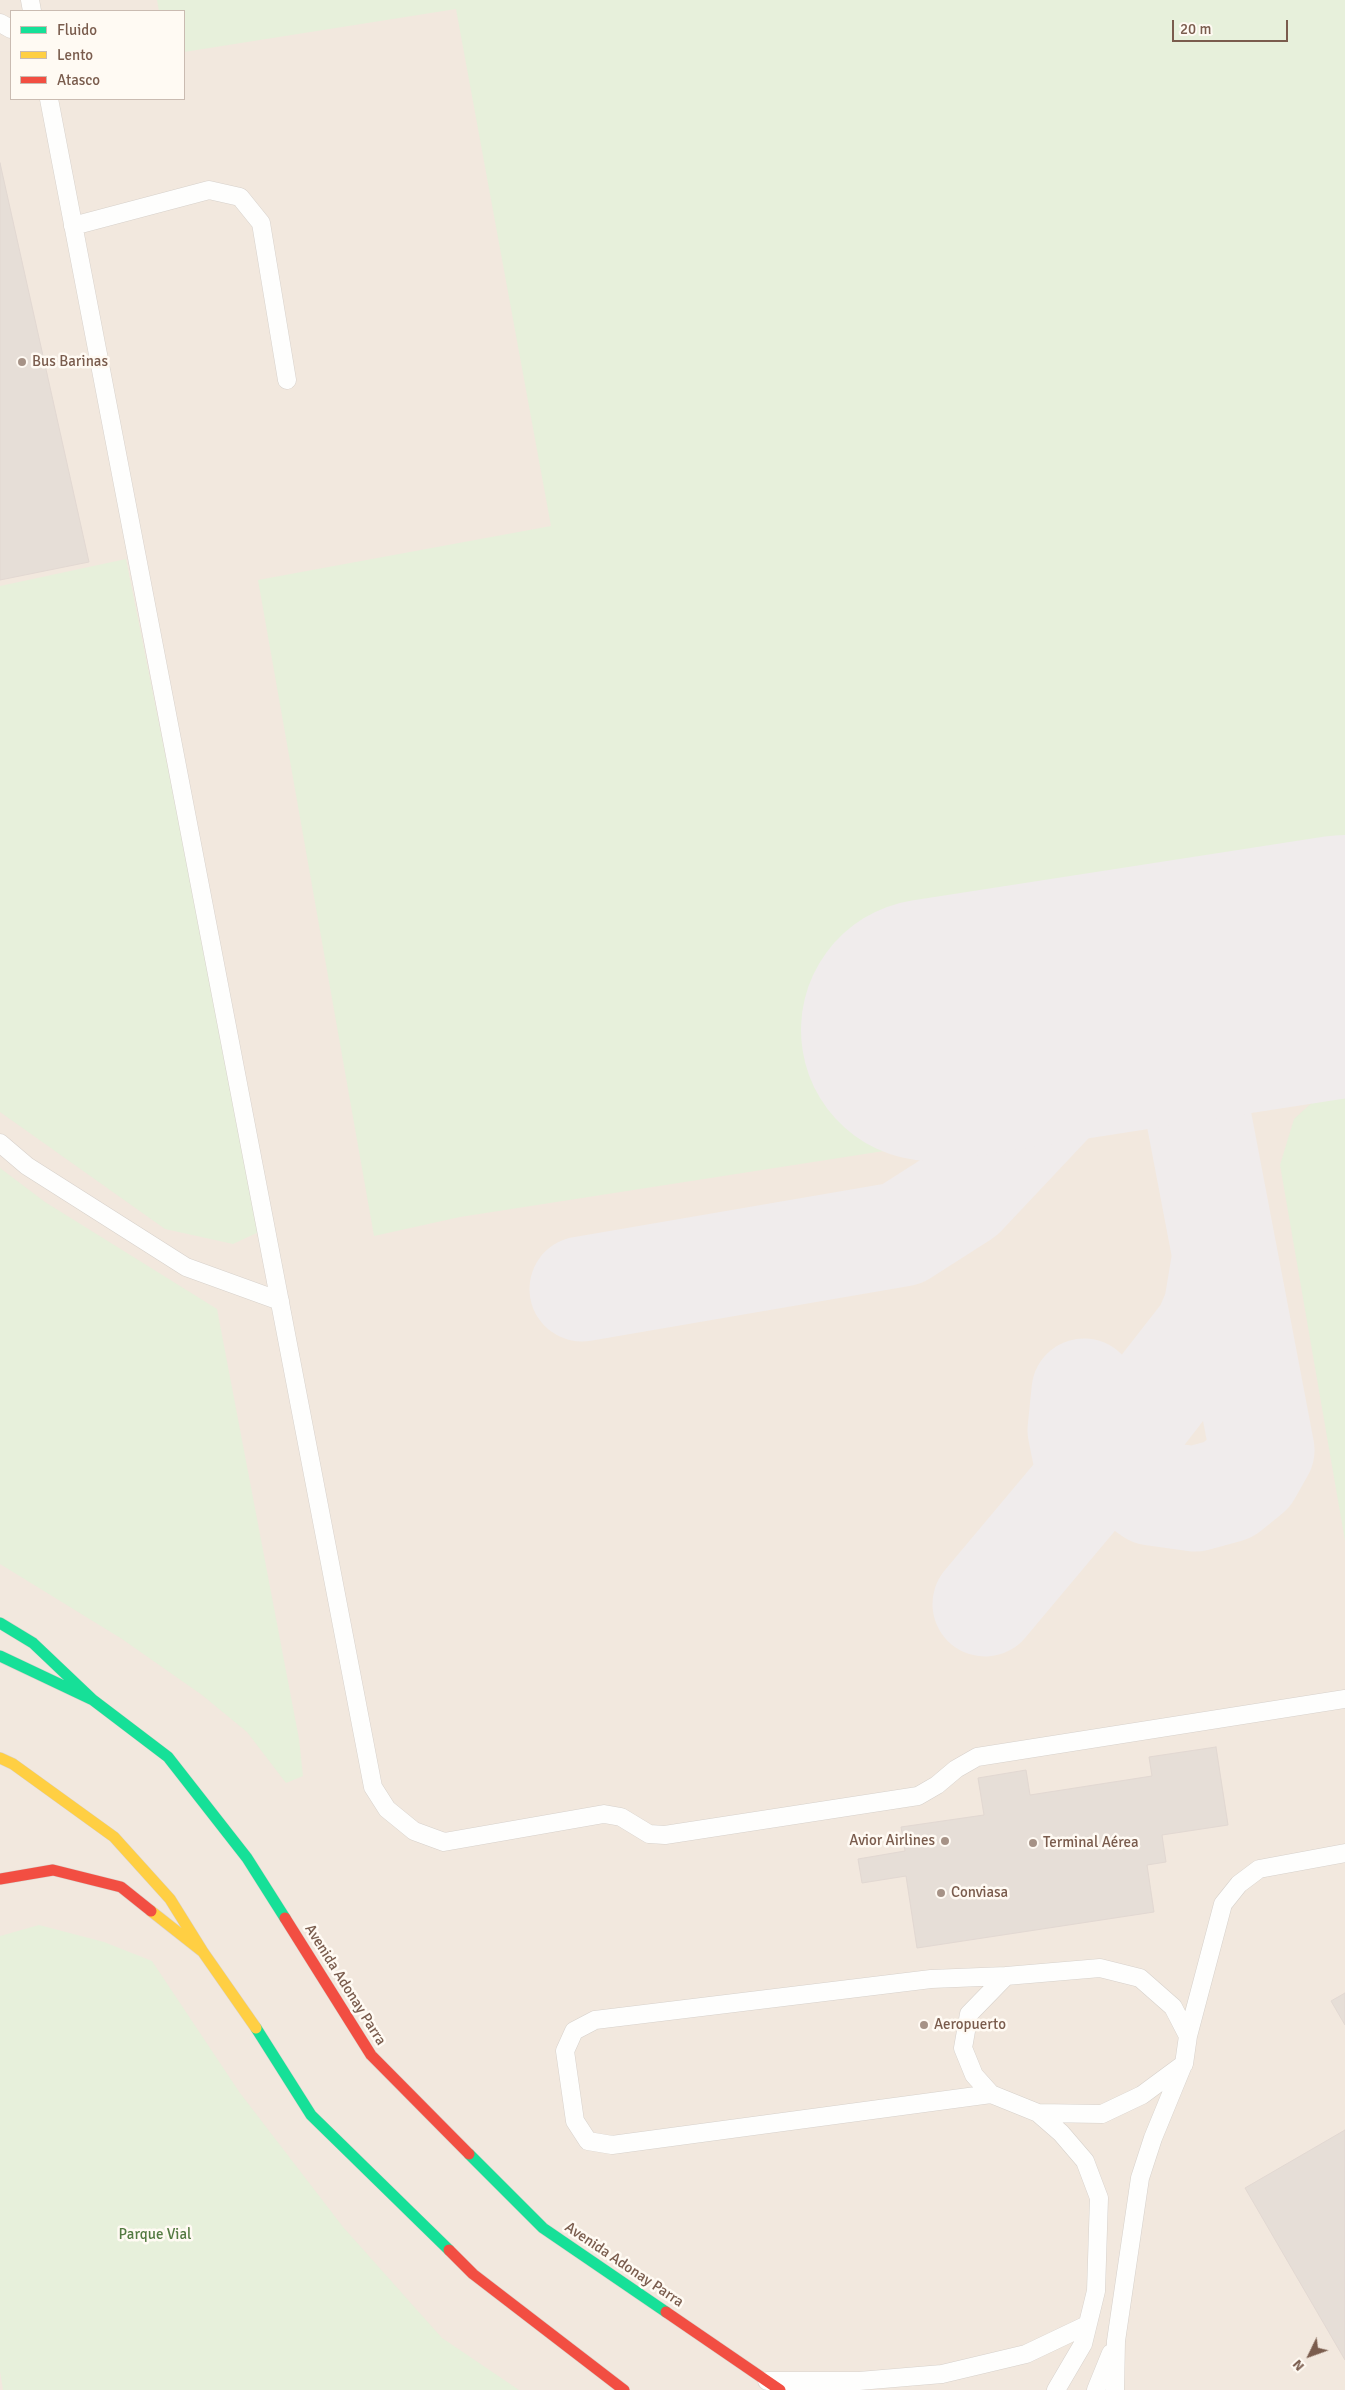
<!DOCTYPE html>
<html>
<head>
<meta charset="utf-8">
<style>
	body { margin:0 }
	#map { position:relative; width:1345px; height:2390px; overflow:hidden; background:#f9f5f0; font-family:Signika,sans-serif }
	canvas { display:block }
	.legend { position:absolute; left:10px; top:10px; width:175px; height:90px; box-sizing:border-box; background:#fffaf3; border:1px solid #cabbb1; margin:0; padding:6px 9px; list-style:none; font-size:15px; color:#7a5c4d }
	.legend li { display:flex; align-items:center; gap:10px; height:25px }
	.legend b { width:25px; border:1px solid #cabbb1 }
	.north { position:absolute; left:1285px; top:2330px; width:50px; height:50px; -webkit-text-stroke:4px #fffaf3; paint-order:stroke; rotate:228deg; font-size:14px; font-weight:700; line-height:20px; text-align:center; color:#7a5c4d }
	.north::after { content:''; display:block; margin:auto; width:18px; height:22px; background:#7a5c4d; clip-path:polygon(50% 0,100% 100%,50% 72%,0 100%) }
	.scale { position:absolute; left:1172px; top:20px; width:116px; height:22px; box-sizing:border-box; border:2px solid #7a5c4d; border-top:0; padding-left:6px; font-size:15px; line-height:18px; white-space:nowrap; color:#7a5c4d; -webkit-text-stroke:4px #fffaf3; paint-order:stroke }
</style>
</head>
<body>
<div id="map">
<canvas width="1345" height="2390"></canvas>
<ul class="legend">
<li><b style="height:6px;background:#16e098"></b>Fluido</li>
<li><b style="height:6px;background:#ffcf43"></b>Lento</li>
<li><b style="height:6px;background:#f24e42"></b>Atasco</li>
</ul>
<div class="north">N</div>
<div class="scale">20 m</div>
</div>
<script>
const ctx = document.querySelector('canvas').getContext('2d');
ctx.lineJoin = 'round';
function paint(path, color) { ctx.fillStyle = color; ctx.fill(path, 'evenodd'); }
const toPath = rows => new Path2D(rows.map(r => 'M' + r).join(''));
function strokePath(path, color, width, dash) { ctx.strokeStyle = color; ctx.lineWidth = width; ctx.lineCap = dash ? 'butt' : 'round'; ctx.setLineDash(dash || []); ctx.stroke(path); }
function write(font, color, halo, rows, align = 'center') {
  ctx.font = font + ' Signika,sans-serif'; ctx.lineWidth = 5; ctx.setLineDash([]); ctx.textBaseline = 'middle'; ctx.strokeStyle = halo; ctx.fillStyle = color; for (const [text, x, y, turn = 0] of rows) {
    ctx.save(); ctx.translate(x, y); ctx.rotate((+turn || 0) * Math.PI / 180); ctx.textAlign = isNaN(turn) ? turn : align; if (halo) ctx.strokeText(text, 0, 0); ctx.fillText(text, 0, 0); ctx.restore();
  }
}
const residential = toPath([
	[0,0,1345,0,1345,2390,0,2390],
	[11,11,184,11,184,99,11,99]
]);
const green = toPath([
	[157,0,1345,0,1345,852,891,924,916,1146,460,1217,374,1236,258,580,551,526,456,9,184,52,184,11,159,11],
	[126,559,261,1231,233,1244,165,1229,0,1112,0,586],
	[1339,1078,1345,1078,1345,1541,1280,1165,1294,1119],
	[0,1168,45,1202,217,1309,299,1739,303,1776,286,1783,247,1732,202,1695,122,1639,0,1564],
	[39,1925,104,1942,152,1961,240,2093,343,2227,442,2338,519,2390,3,2390,0,2371,0,1936]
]);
const taxiway = toPath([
	[582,1289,902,1234,963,1195,1109,1040,1146,997],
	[1084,1391,1080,1430,1085,1455,1110,1455,1123,1472,1152,1493,1195,1499,1228,1490,1249,1473,1262,1450,1199,1119,1197,1088,1205,1058,1221,1028,1251,999,1270,987,1292,979,1345,966],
	[985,1604,1110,1455,1206,1332,1216,1309,1225,1255]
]);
const runway = toPath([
	[932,1030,1345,966]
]);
const building = toPath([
	[0,163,89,562,0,580,0,163],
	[1216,1747,1228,1825,1162,1835,1166,1862,1147,1865,1154,1912,917,1948,906,1876,862,1883,858,1859,905,1851,901,1827,984,1815,978,1778,1026,1770,1030,1795,1152,1776,1149,1757,1216,1747],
	[1345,1993,1345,2025,1331,2001,1345,1993],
	[1345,2130,1345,2360,1245,2188,1345,2130]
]);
const lane = toPath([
	[30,0,32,11],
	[0,23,11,29],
	[49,99,373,1787,387,1809,414,1831,444,1842,604,1814,621,1817,649,1834,665,1835,918,1796,937,1785,956,1769,977,1757,1345,1699],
	[73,226,209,190,240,197,261,223,287,380],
	[0,1143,27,1166,186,1267,280,1301],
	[1188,2036,1173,2007,1140,1978,1100,1968,1006,1976,969,2014,963,2048,974,2075,991,2094,1038,2113,1102,2114,1142,2095,1184,2064,1188,2036,1223,1904,1239,1884,1259,1869,1345,1853],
	[991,2094,612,2145,588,2141,575,2121,565,2051,574,2031,595,2020,931,1979,1006,1976],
	[1038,2113,1061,2133,1085,2161,1099,2198,1096,2291,1083,2344,1056,2390],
	[767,2381,859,2381,942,2374,1026,2354,1087,2325],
	[1096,2390,1111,2353],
	[1115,2390,1116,2341,1140,2178,1153,2138,1183,2065]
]);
const fast = toPath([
	[0,1623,33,1643,93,1700],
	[0,1656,93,1700,168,1757,247,1858,285,1918],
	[256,2028,311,2115,449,2250],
	[469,2154,543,2228,666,2312]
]);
const slow = toPath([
	[0,1758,13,1764,114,1837,170,1899,203,1952,256,2028],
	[151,1911,203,1952]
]);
const jam = toPath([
	[0,1879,53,1870,121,1887,151,1911],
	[285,1918,371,2055,469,2154],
	[449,2250,473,2274,624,2390],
	[666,2312,780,2390]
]);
const markers = [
	[22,362,5,"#a69286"],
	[945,1841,5,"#a69286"],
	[1033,1843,5,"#a69286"],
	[941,1893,5,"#a69286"],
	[924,2025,5,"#a69286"]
];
const poiNames = [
	["Bus Barinas",32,362],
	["Avior Airlines",935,1841,"right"],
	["Terminal Aérea",1043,1843],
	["Conviasa",951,1893],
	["Aeropuerto",934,2025]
];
const streetNames = [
	["Avenida Adonay Parra",345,1985,58],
	["Avenida Adonay Parra",624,2265,34]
];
const parkNames = [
	["Parque Vial",155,2235]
];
paint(residential, '#f2e8de');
paint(green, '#e7f0db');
strokePath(taxiway, '#f0ecec', 105);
strokePath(runway, '#f0ecec', 262);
paint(building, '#e6ded7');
strokePath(building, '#e2d8d2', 1);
strokePath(lane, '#d7d1cb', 19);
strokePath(fast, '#d9d2cb', 12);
strokePath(slow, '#d9d2cb', 12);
strokePath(jam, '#d9d2cb', 12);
strokePath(lane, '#fefefd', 18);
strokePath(fast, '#16e098', 11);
strokePath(slow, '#ffcf43', 11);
strokePath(jam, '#f24e42', 11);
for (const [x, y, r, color] of markers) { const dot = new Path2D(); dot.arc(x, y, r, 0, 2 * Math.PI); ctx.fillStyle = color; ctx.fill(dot); strokePath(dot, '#fffaf3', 2); }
write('15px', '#7a5c4d', '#fffaf3', poiNames, 'left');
write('15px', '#7a5c4d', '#fffaf3', streetNames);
write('15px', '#537a41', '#fffaf3', parkNames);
</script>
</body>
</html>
